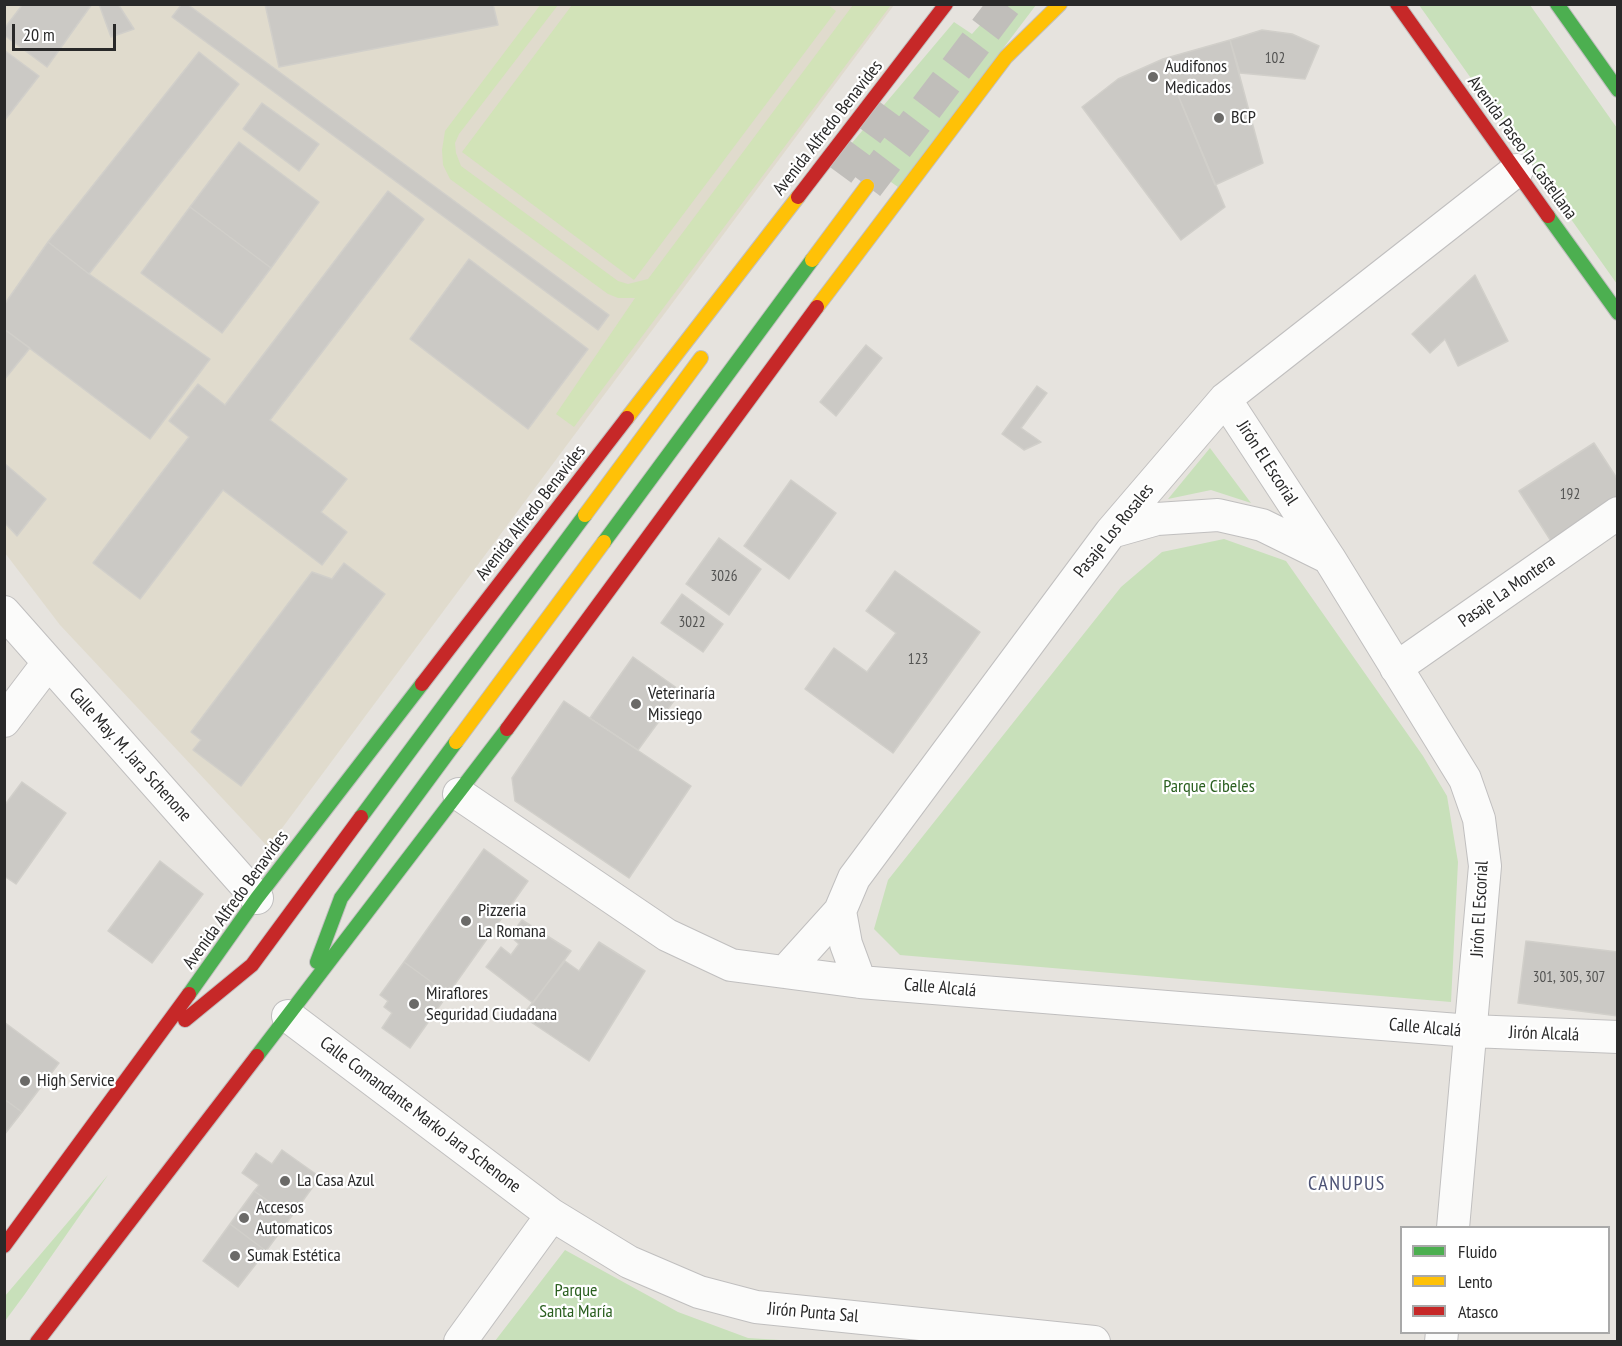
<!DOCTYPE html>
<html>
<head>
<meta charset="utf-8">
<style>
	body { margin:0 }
	#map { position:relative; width:1622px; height:1346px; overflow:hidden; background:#e6e3de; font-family:"PT Sans Narrow",sans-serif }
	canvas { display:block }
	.frame { position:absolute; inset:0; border:6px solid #292929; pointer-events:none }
	.legend { position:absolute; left:1400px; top:1226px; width:210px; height:108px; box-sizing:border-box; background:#fff; border:2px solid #a9a9a9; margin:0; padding:8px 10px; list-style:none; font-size:18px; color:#292929 }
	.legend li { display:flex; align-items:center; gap:12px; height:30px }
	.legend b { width:30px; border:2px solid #a9a9a9 }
	.scale { position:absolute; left:12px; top:24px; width:104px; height:27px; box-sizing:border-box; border:3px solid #292929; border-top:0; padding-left:8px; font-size:18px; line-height:21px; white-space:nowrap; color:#292929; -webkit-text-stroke:4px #fff; paint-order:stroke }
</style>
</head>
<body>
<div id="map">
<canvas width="1622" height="1346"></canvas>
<div class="frame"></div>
<ul class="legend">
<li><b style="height:8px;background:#4caf50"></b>Fluido</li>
<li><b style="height:8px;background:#ffc107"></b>Lento</li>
<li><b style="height:8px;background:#c62828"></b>Atasco</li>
</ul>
<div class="scale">20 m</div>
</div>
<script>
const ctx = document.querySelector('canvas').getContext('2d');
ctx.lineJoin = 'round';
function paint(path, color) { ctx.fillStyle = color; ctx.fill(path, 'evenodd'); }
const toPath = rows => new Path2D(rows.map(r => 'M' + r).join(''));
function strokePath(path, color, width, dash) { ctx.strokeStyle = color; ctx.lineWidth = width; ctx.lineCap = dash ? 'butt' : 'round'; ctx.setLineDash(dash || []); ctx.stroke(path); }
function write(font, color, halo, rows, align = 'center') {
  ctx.font = font + ' "PT Sans Narrow",sans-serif'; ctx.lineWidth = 4.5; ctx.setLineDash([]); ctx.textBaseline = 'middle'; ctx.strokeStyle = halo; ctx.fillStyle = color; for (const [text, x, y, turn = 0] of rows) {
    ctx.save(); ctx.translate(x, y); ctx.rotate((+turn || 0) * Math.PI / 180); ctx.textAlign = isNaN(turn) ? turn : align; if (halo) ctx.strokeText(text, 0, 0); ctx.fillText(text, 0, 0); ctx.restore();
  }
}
const education = toPath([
	[5,5,894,5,268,847,60,625,5,553]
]);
const green = toPath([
	[998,5,1036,5,898,187,846,150,954,22,972,34],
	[1419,5,1530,5,1617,128,1617,284],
	[1210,448,1251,503,1211,490,1168,499],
	[1224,539,1286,561,1423,756,1447,796,1458,862,1451,1002,900,955,874,929,888,880,1121,587,1162,552],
	[108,1175,25,1294,5,1321,5,1296],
	[565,1250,678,1312,748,1338,796,1341,495,1341]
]);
const pitch = toPath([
	[541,4,558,5,459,134,455,143,456,153,461,166,618,281,628,284,648,279,853,5,891,5,574,427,556,414,635,298,618,298,608,294,450,179,443,165,442,150,445,131],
	[828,5,836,11,634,280,462,152,572,5]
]);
const building = toPath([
	[23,4,92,4,47,67,4,35,4,29,23,4],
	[99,4,118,4,134,29,111,37,99,4],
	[182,4,187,4,609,315,598,330,172,17,182,4],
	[265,4,493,4,498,25,279,67,265,4],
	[1262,30,1292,34,1319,46,1305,79,1240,73,1230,40,1262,30],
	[1230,40,1263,163,1215,185,1163,59,1230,40],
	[4,50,39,76,4,121,4,50],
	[199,52,239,84,89,274,48,242,199,52],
	[1163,59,1225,207,1181,240,1082,107,1118,79,1163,59],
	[262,103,319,144,299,171,243,129,262,103],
	[239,142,319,202,271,268,190,207,239,142],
	[388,191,424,219,270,420,347,479,321,512,347,532,322,565,223,490,140,599,93,563,189,437,169,421,198,384,225,405,388,191],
	[190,207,271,268,222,333,141,273,190,207],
	[48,242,89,274,210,359,150,439,4,329,4,305,48,242],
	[469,259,588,349,528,429,410,339,469,259],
	[1475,275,1508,341,1458,366,1445,339,1430,353,1412,334,1475,275],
	[4,329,30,348,4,380,4,329],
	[866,345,882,358,836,416,820,402,866,345],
	[1037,386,1047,393,1021,428,1041,442,1024,450,1002,434,1037,386],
	[1594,443,1618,480,1618,498,1551,541,1519,491,1594,443],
	[4,463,46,499,17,536,4,522,4,463],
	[791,480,836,513,789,579,744,546,791,480],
	[719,538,761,569,729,615,686,584,719,538],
	[344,563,385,594,241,786,193,750,201,740,191,732,312,572,332,579,344,563],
	[895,571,980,632,893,753,805,689,834,648,867,672,896,633,866,611,895,571],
	[682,594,723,624,703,652,661,623,682,594],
	[633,657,681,691,638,750,590,718,633,657],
	[564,701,691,786,629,878,515,801,512,778,564,701],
	[22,782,66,813,16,884,4,876,4,806,22,782],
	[484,849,528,881,448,994,404,962,484,849],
	[160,861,203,894,152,963,108,931,160,861],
	[522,920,571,951,533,1003,486,967,501,947,511,955,519,944,510,936,522,920],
	[1526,941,1618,952,1618,1016,1518,1003,1526,941],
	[599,942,645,971,589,1061,522,1016,565,961,579,971,599,942],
	[404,962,448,994,410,1048,382,1028,392,1013,384,1007,388,1001,380,995,404,962],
	[4,1022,59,1063,22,1112,4,1099,4,1022],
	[4,1099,22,1112,4,1135,4,1099],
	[282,1150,320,1177,291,1217,254,1191,259,1185,242,1173,256,1153,272,1164,282,1150],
	[254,1191,291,1217,266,1251,230,1224,254,1191],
	[230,1224,266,1251,238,1287,203,1261,230,1224]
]);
const primaryTunnel = toPath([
	[838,173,891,101],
	[867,186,1005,4]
]);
const street = toPath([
	[1225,399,1329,558,1465,779,1479,819,1485,866,1453,1228],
	[1111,532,1157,519,1218,515,1262,525,1325,556],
	[4,612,257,898],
	[1396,668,1618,513],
	[4,721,48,663],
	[459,794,667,935,731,965,860,982,1179,1008,1471,1031,1618,1037],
	[785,972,840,911],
	[860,982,846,944,840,911,854,878,1111,532,1225,399,1517,170],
	[288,1016,552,1215,629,1262,699,1292,756,1307,1094,1342],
	[460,1342,552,1215],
	[1441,1342,1442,1332]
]);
const fast = toPath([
	[1557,4,1618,90],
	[1548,216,1618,313],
	[604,542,812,260],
	[361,817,585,515],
	[317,962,341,898,456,742],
	[189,994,257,898,422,684],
	[257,1056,507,729]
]);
const slow = toPath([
	[812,260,867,186],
	[817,307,1006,57,1060,4],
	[627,418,798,197],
	[585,515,701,358],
	[456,742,604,542]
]);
const jam = toPath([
	[1397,4,1548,216],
	[798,197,946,4],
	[422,684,627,418],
	[507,729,817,307],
	[185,1020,252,965,361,817],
	[4,1246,189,994],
	[37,1342,257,1056]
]);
const markers = [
	[1153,77,6,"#6b6a68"],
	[1219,118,6,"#6b6a68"],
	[636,704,6,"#6b6a68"],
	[466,921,6,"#6b6a68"],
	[414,1004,6,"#6b6a68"],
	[25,1081,6,"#6b6a68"],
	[285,1181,6,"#6b6a68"],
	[244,1218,6,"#6b6a68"],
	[235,1256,6,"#6b6a68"]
];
const numberNames = [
	["102",1275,59],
	["192",1570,495],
	["3026",724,577],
	["3022",692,623],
	["123",918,660],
	["301, 305, 307",1569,978]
];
const poiNames = [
	["Audifonos",1165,67],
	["Medicados",1165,88],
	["BCP",1231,118],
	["Veterinaría",648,694],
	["Missiego",648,715],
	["Pizzeria",478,911],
	["La Romana",478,932],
	["Miraflores",426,994],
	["Seguridad Ciudadana",426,1015],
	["High Service",37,1081],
	["La Casa Azul",297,1181],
	["Accesos",256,1208],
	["Automaticos",256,1229],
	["Sumak Estética",247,1256]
];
const streetNames = [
	["Avenida Alfredo Benavides",828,128,-52],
	["Avenida Paseo la Castellana",1522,148,54],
	["Jirón El Escorial",1267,463,57],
	["Avenida Alfredo Benavides",531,513,-52],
	["Pasaje Los Rosales",1114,531,-51],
	["Pasaje La Montera",1507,591,-35],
	["Calle May. M. Jara Schenone",130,755,48],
	["Avenida Alfredo Benavides",236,900,-54],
	["Jirón El Escorial",1480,909,-87],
	["Calle Alcalá",940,988,5],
	["Calle Alcalá",1425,1028,5],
	["Jirón Alcalá",1544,1034,2],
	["Calle Comandante Marko Jara Schenone",420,1115,37],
	["Jirón Punta Sal",813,1313,5]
];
const parkNames = [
	["Parque Cibeles",1209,787],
	["Parque",576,1291],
	["Santa María",576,1312]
];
const neighbourhoodNames = [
	["CANUPUS",1347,1184]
];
paint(education, '#e0dbcd');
paint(green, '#c8e0ba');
paint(pitch, '#d2e3b8');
paint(building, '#cbc9c5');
strokePath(building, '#d1cfca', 1.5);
strokePath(primaryTunnel, '#c0beba', 33, [33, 16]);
strokePath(street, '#c0bfbf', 34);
strokePath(fast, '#c0bfbf', 16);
strokePath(slow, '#c0bfbf', 16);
strokePath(jam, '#c0bfbf', 16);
strokePath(street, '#fbfbfa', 32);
strokePath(fast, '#4caf50', 14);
strokePath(slow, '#ffc107', 14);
strokePath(jam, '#c62828', 14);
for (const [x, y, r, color] of markers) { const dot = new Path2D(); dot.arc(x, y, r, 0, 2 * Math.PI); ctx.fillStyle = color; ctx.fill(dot); strokePath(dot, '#fff', 2); }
write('15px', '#535352', null, numberNames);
write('18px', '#292929', '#fff', poiNames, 'left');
write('18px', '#292929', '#fff', streetNames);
write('18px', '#2a5f1f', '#fff', parkNames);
ctx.letterSpacing = '1.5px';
write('20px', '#4d5375', '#fff', neighbourhoodNames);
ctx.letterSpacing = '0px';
</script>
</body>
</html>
